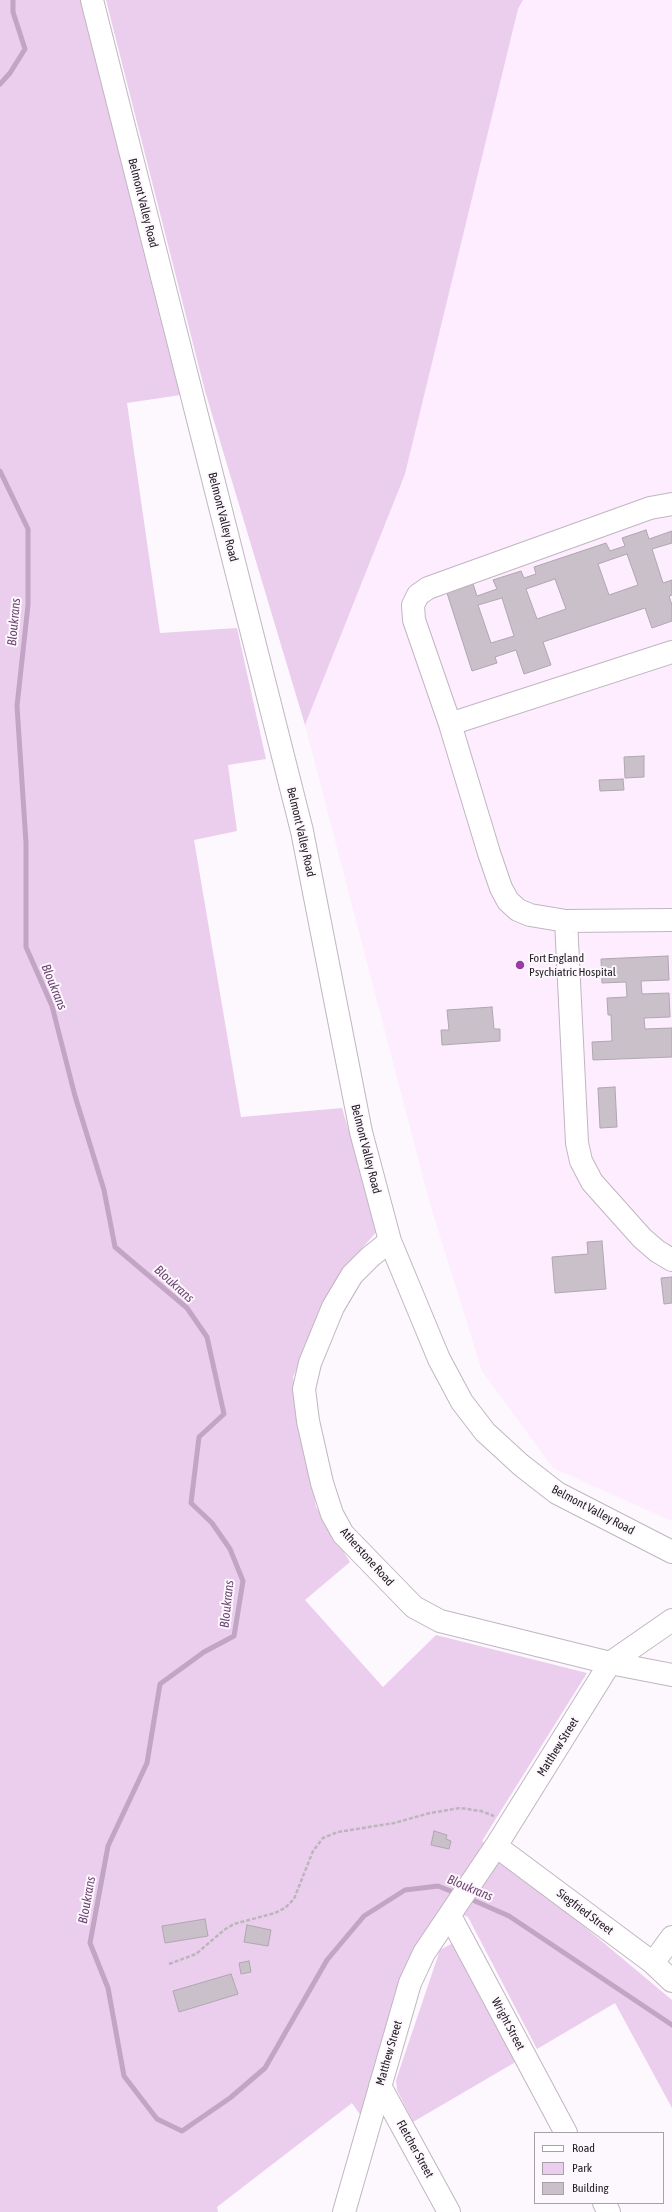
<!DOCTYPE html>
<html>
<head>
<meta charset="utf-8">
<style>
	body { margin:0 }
	#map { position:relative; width:672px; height:2212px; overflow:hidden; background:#fdf7fe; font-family:"Asap Condensed",sans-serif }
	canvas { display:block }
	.legend { position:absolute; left:534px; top:2132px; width:130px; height:72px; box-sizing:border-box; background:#fdf7fe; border:1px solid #a7a1a7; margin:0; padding:5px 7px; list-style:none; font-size:12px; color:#252125 }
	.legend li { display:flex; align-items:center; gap:8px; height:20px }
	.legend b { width:20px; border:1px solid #a7a1a7 }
</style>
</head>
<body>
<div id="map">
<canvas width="672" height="2212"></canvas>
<ul class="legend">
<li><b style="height:5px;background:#fff"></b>Road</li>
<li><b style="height:11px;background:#ebceed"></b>Park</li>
<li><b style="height:11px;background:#cac0ca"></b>Building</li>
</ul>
</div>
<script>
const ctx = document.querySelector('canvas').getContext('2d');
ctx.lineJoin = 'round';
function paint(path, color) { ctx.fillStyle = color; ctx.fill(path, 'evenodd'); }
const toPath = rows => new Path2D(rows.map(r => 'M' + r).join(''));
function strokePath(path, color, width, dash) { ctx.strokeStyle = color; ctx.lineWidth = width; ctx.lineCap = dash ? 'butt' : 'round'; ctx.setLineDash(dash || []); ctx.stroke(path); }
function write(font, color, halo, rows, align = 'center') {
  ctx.font = font + ' "Asap Condensed",sans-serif'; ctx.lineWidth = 4; ctx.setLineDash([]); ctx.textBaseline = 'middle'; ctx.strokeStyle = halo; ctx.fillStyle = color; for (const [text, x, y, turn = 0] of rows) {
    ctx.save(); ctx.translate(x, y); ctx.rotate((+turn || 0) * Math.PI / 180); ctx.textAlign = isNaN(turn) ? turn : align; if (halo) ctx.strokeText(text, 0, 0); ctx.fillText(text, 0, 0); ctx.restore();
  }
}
const built = toPath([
	[523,0,672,0,672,1521,553,1468,482,1371,430,1204,305,725,344,614,405,474,518,9]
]);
const green = toPath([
	[0,0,84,0,187,394,127,403,160,633,237,628,266,759,228,765,237,831,194,840,241,1117,342,1108,378,1230,344,1269,293,1377,316,1507,350,1562,305,1600,383,1687,436,1635,587,1673,482,1841,672,2000,672,2108,615,2003,537,2049,468,1917,442,1907,363,2119,352,2103,217,2207,218,2212,0,2212],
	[106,0,523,0,518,9,405,474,305,725,205,391],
	[451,1944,456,1945,519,2060,413,2122,397,2090,396,2080,440,1950]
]);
const stream = toPath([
	[0,84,10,73,25,49,13,12,13,0],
	[0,471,28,529,28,605,17,706,26,843,26,947,52,1006,75,1096,104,1190,115,1247,187,1308,207,1337,224,1414,199,1437,191,1503,212,1523,230,1549,243,1581,234,1636,204,1652,160,1684,147,1763,108,1846,90,1943,108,1988,124,2076,157,2119,182,2131,230,2098,265,2068,327,1960,364,1916,405,1890,438,1886,458,1894],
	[468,1898,509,1916,672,2025]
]);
const building = toPath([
	[646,530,649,539,672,531,672,543,652,549,663,583,672,580,672,595,669,596,672,605,672,621,652,628,645,608,543,642,551,665,524,674,516,650,495,657,497,663,472,671,447,593,473,584,477,596,497,589,493,580,521,571,524,578,536,574,534,567,606,543,610,551,625,546,622,538,646,530],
	[627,554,638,585,609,595,598,564,627,554],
	[555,579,566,609,537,619,526,589,555,579],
	[502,598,514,636,491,643,478,605,502,598],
	[644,756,644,777,625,778,624,757,644,756],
	[623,779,624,790,600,791,599,780,623,779],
	[668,956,669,980,641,981,642,994,669,993,670,1017,644,1018,645,1029,672,1028,672,1057,593,1060,592,1042,612,1041,611,1015,608,1015,607,998,627,997,626,982,602,983,601,959,668,956],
	[492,1007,494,1029,500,1029,500,1041,442,1045,441,1030,449,1030,447,1010,492,1007],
	[615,1087,617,1127,600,1128,598,1088,615,1087],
	[602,1241,606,1289,555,1293,552,1257,588,1254,587,1242,602,1241],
	[672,1277,672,1303,664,1304,661,1278,672,1277],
	[434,1831,447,1835,446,1839,451,1841,449,1849,431,1845,434,1831],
	[205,1919,208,1936,165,1943,162,1926,205,1919],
	[247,1925,271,1930,268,1946,244,1942,247,1925],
	[249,1961,251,1972,241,1974,239,1963,249,1961],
	[231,1974,238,1994,179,2012,173,1991,231,1974]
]);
const path = toPath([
	[169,1964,196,1954,224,1930,234,1924,275,1913,285,1908,294,1899,313,1851,323,1838,338,1832,394,1823,430,1813,460,1808,481,1811,494,1816]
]);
const minor = toPath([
	[92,0,302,831,361,1132,390,1241,439,1359,462,1402,485,1432,521,1465,557,1493,672,1552],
	[672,504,650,508,428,588,418,595,413,605,414,620,450,724,489,853,501,888,508,901,518,910,530,915,566,921,672,920],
	[450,724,672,652],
	[566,921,577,1143,581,1161,592,1182,642,1238,657,1251,672,1260],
	[390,1241,370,1257,352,1275,333,1307,310,1363,304,1389,308,1421,322,1483,332,1514,343,1534,414,1607,440,1621,610,1663,672,1675],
	[496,1846,653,1963,672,1981],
	[450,1916,566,2133],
	[653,1963,672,1937],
	[380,2086,449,2212],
	[604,2203,609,2212],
	[344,2212,410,1983,424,1953,496,1846,610,1663,672,1620]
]);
const markers = [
	[520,965,5,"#9b3ca4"]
];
const streetNames = [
	["Belmont Valley Road",143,203,76],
	["Belmont Valley Road",223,517,76],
	["Belmont Valley Road",301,832,77],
	["Belmont Valley Road",366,1149,76],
	["Belmont Valley Road",593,1510,28],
	["Atherstone Road",367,1557,48],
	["Matthew Street",558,1747,-58],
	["Siegfried Street",585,1912,37],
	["Wright Street",508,2024,62],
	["Matthew Street",389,2053,-74],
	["Fletcher Street",415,2149,61]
];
const poiNames = [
	["Fort England",529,958],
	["Psychiatric Hospital",529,972]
];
const waterNames = [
	["Bloukrans",14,622,-85],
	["Bloukrans",54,987,68],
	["Bloukrans",174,1284,42],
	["Bloukrans",227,1604,-84],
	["Bloukrans",470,1888,23],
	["Bloukrans",87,1900,-80]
];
paint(built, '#fdedfe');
paint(green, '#ebceed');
strokePath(stream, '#c2a4c4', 5);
paint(building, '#cac0ca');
strokePath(building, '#b0a7b1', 1);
strokePath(minor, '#c0b6c0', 24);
strokePath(path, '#bbb6bc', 2.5, [4, 2]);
strokePath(minor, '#fff', 22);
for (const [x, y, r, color] of markers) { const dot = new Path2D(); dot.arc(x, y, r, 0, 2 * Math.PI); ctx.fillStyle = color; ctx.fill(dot); strokePath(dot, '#fdf7fe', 1.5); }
write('12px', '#252125', '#fdf7fe', streetNames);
write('12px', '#252125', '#fdf7fe', poiNames, 'left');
write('italic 13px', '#6f4673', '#fdf7fe', waterNames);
</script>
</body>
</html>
